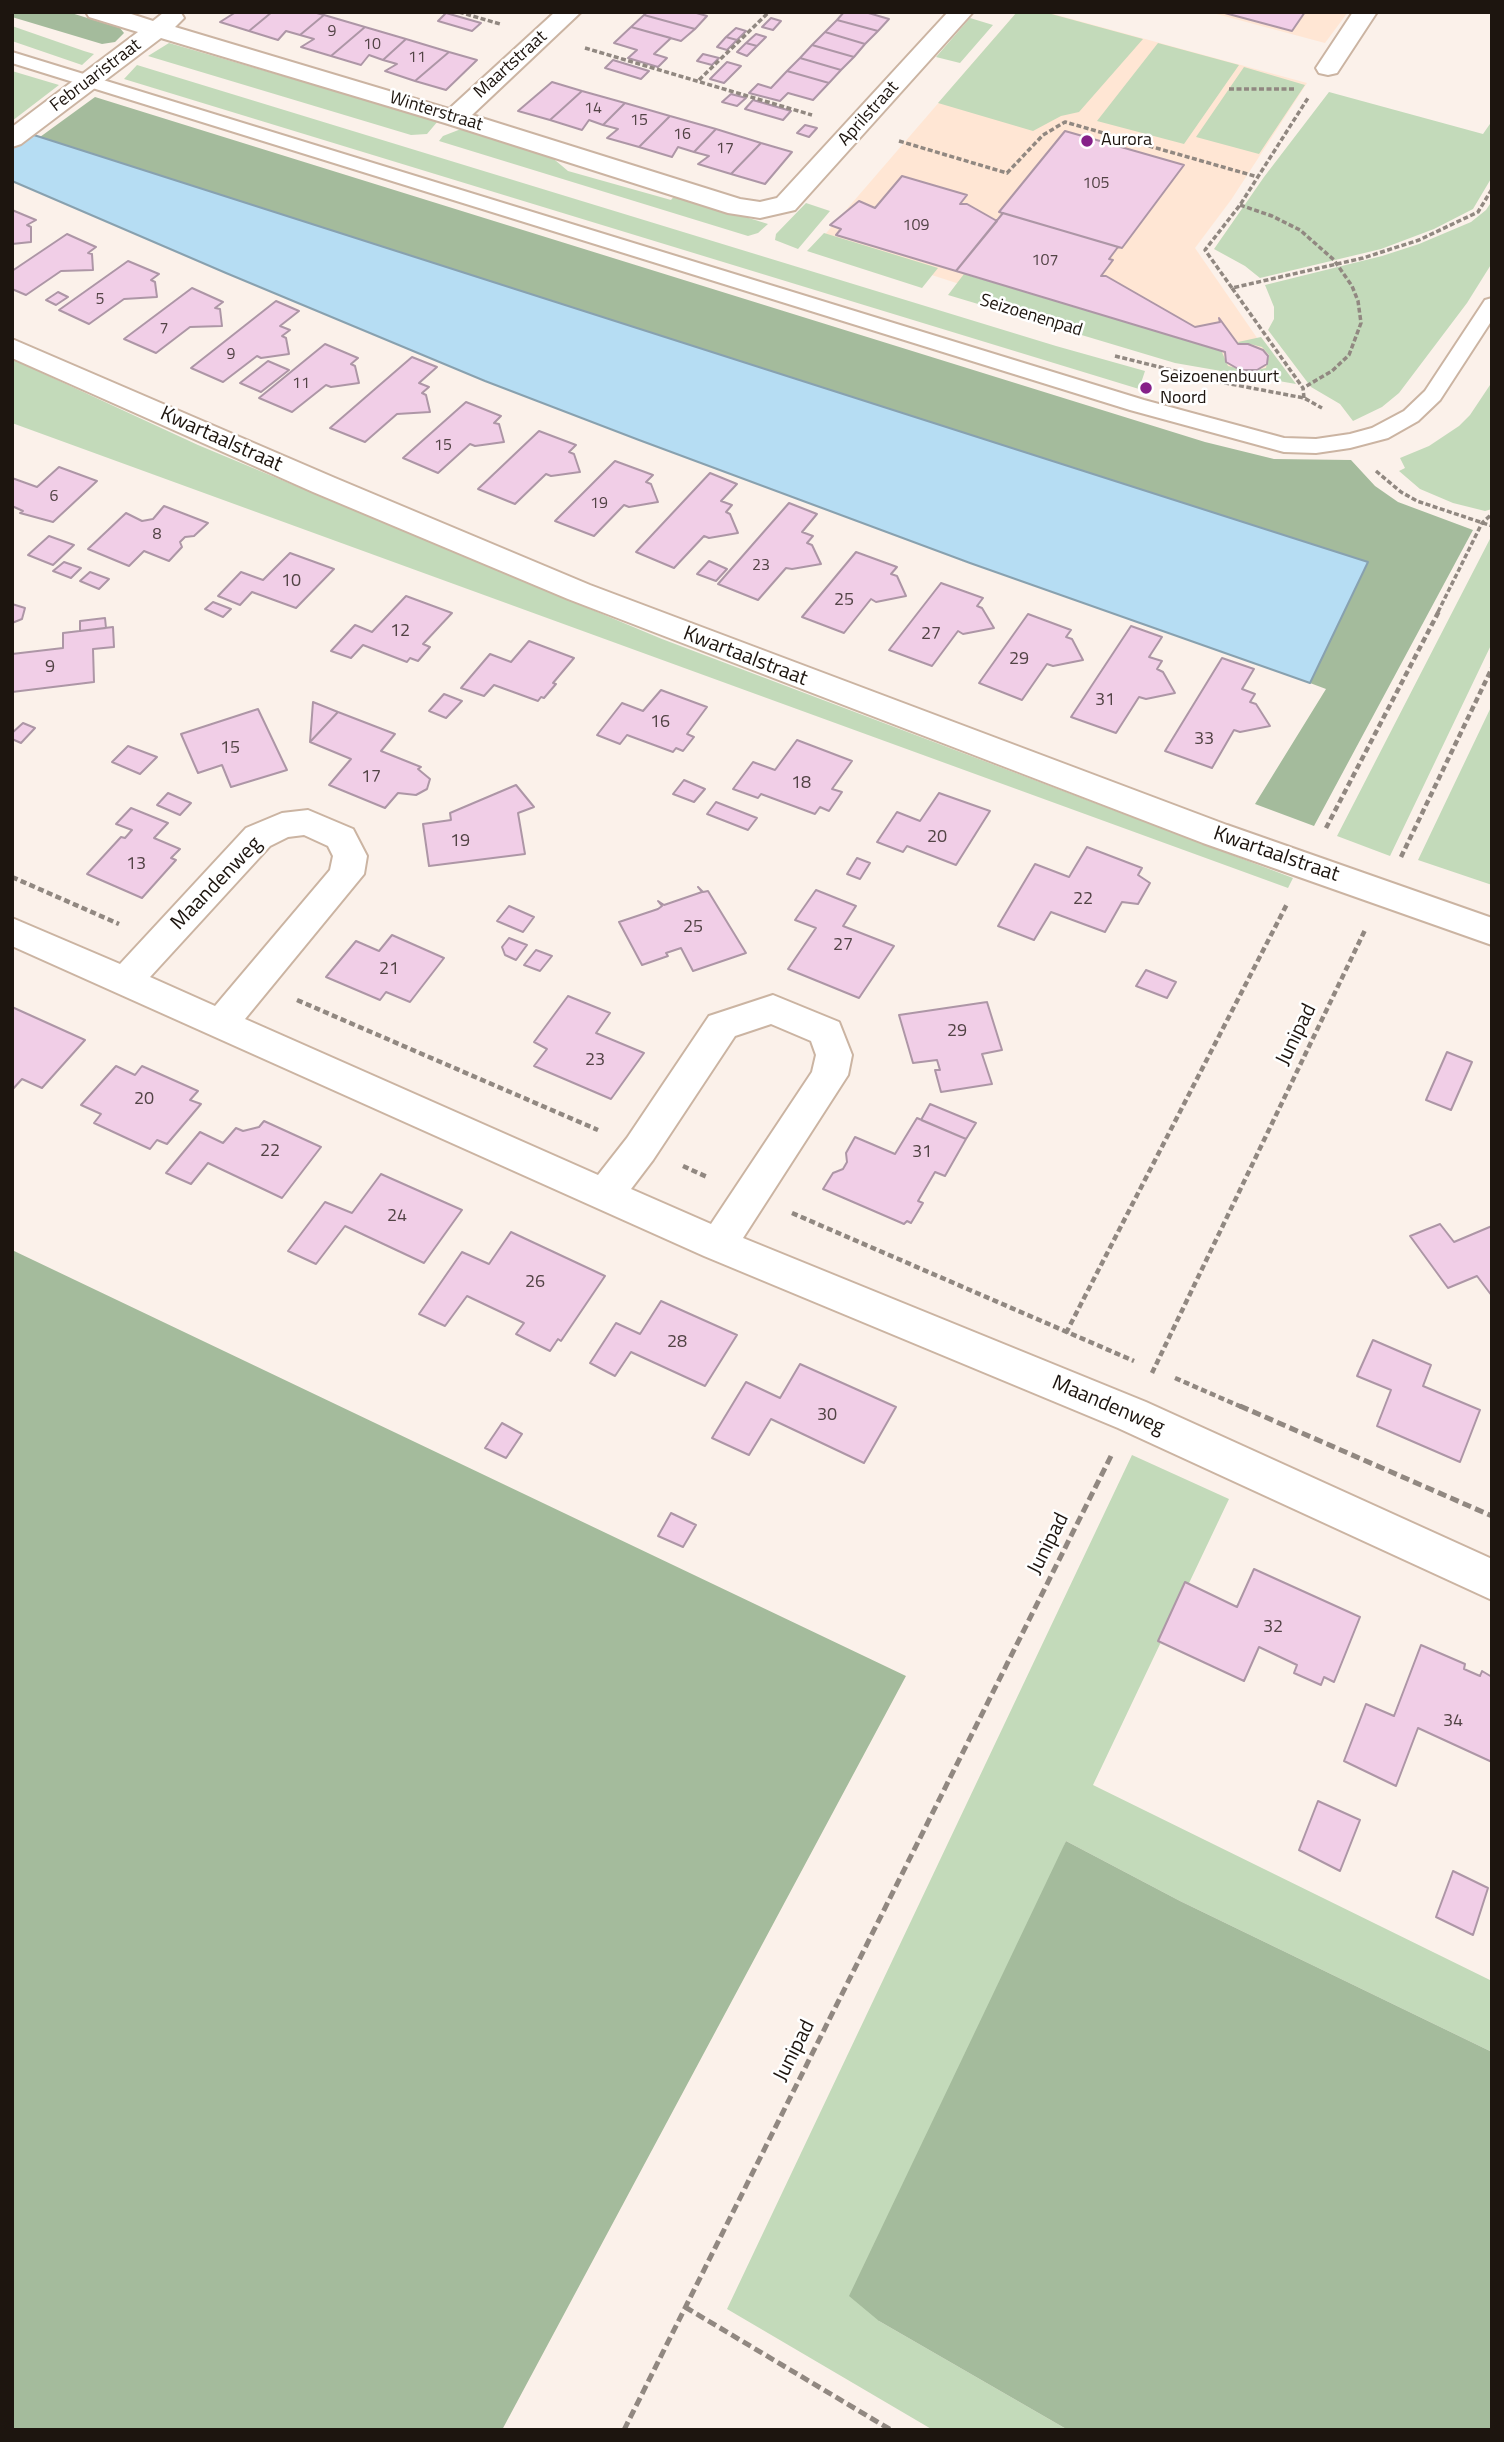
<!DOCTYPE html>
<html>
<head>
<meta charset="utf-8">
<style>
	body { margin:0 }
	#map { position:relative; width:1504px; height:2442px; overflow:hidden; background:#fbf1ea; font-family:"Titillium Web",sans-serif }
	canvas { display:block }
	.frame { position:absolute; inset:0; border:14px solid #1d150f; pointer-events:none }
</style>
</head>
<body>
<div id="map">
<canvas width="1504" height="2442"></canvas>
<div class="frame"></div>
</div>
<script>
const ctx = document.querySelector('canvas').getContext('2d');
ctx.lineJoin = 'round';
function paint(path, color) { ctx.fillStyle = color; ctx.fill(path, 'evenodd'); }
const toPath = rows => new Path2D(rows.map(r => 'M' + r).join(''));
function strokePath(path, color, width, dash) { ctx.strokeStyle = color; ctx.lineWidth = width; ctx.lineCap = dash ? 'butt' : 'round'; ctx.setLineDash(dash || []); ctx.stroke(path); }
function write(font, color, halo, rows, align = 'center') {
  ctx.font = font + ' "Titillium Web",sans-serif'; ctx.lineWidth = 5; ctx.setLineDash([]); ctx.textBaseline = 'middle'; ctx.strokeStyle = halo; ctx.fillStyle = color; for (const [text, x, y, turn = 0] of rows) {
    ctx.save(); ctx.translate(x, y); ctx.rotate((+turn || 0) * Math.PI / 180); ctx.textAlign = isNaN(turn) ? turn : align; if (halo) ctx.strokeText(text, 0, 0); ctx.fillText(text, 0, 0); ctx.restore();
  }
}
const built = toPath([
	[1017,12,1046,12,1307,83,1231,200,1195,248,1282,374,1227,371,821,239],
	[1209,12,1348,12,1325,43]
]);
const green = toPath([
	[1017,12,1044,12,1143,39,1079,112,1061,116,1033,131,938,103],
	[970,18,993,25,960,63,936,57],
	[12,26,84,51,94,54,82,65,12,41],
	[169,43,438,121,427,134,411,135,148,56],
	[1158,43,1239,65,1184,144,1097,121],
	[137,65,1056,346,1145,371,1139,389,124,79],
	[1244,67,1305,85,1259,154,1196,137],
	[12,71,59,85,12,121],
	[1329,92,1483,134,1492,121,1492,177,1473,209,1434,229,1381,249,1260,278,1245,266,1214,249,1264,177],
	[461,129,549,155,568,171,671,200,675,195,768,224,758,233,748,236,439,141,443,136],
	[1492,201,1492,263,1467,303,1399,393,1382,407,1353,421,1340,404,1311,387,1268,330,1274,319,1274,307,1265,285,1382,256,1419,244,1471,222,1486,210],
	[806,203,830,211,798,249,775,240,776,234],
	[824,233,938,268,922,288,807,251],
	[964,274,1221,350,1228,366,1251,371,1266,368,1269,355,1262,347,1250,344,1241,347,1238,342,1261,337,1296,384,1175,363,948,295],
	[12,359,198,445,662,639,1293,878,1288,888,12,423],
	[1492,382,1492,509,1485,511,1453,503,1420,489,1399,471,1405,468,1400,458,1429,446,1459,426,1470,415],
	[1492,535,1492,643,1390,856,1337,836],
	[1492,705,1492,885,1418,860],
	[1132,1455,1229,1499,1093,1785,1492,1981,1492,2052,1180,1901,1066,1841,879,2321,1068,2430,933,2430,727,2309]
]);
const forest = toPath([
	[12,12,68,12,120,28,124,33,115,42,102,44,12,17],
	[95,97,1205,442,1274,459,1351,460,1375,486,1398,502,1473,530,1314,826,1255,804,1326,689,1310,683,1367,562,40,137],
	[12,1250,906,1676,502,2430,12,2430],
	[1066,1841,1180,1901,1492,2052,1492,2430,1068,2430,879,2321,849,2296]
]);
const water = toPath([
	[12,128,1368,562,1310,683,970,563,639,440,485,381,226,273,12,181,12,128]
]);
const building = toPath([
	[236,12,272,12,249,31,220,22,236,12],
	[272,12,313,12,324,15,300,35,286,31,278,40,249,31,272,12],
	[647,12,693,12,707,16,695,29,644,15,647,12],
	[844,12,865,12,889,19,878,31,837,20,844,12],
	[1221,12,1305,12,1292,31,1221,12],
	[446,13,481,23,472,31,438,21,446,13],
	[324,15,365,27,331,56,301,47,314,39,300,35,324,15],
	[644,15,695,29,681,41,631,27,644,15],
	[771,18,781,21,773,30,762,27,771,18],
	[837,20,878,31,865,44,825,32,837,20],
	[365,27,406,39,383,60,369,55,361,65,331,56,365,27],
	[631,27,671,38,654,54,667,58,658,67,628,58,637,50,614,43,631,27],
	[736,28,746,31,737,40,726,37,736,28],
	[825,32,865,44,854,57,812,45,825,32],
	[756,34,766,37,757,46,746,43,756,34],
	[726,37,737,40,727,50,717,47,726,37],
	[406,39,449,52,415,81,385,71,397,64,383,60,406,39],
	[746,43,757,46,747,56,737,52,746,43],
	[812,45,854,57,841,70,800,58,812,45],
	[449,52,477,60,446,90,415,81,449,52],
	[703,54,719,58,712,65,697,61,703,54],
	[800,58,841,70,829,83,787,71,800,58],
	[613,60,649,71,641,79,605,68,613,60],
	[727,62,741,66,724,83,710,79,727,62],
	[787,71,829,83,813,100,788,93,780,101,749,93,758,84,771,88,787,71],
	[552,82,582,91,550,120,518,111,552,82],
	[582,91,625,103,603,125,589,120,582,130,550,120,582,91],
	[731,94,746,98,737,106,722,102,731,94],
	[753,100,791,111,783,120,745,109,753,100],
	[625,103,670,116,639,147,607,138,618,129,603,125,625,103],
	[670,116,716,129,694,152,678,147,672,157,639,147,670,116],
	[805,125,817,128,809,137,797,133,805,125],
	[716,129,761,143,731,174,698,164,709,156,694,152,716,129],
	[1065,131,1184,165,1122,248,999,212,1065,131],
	[761,143,792,152,765,184,731,174,761,143],
	[902,176,967,195,960,204,967,204,997,221,956,271,836,235,841,229,830,225,859,201,875,208,902,176],
	[12,210,36,220,27,225,31,227,31,242,12,244,12,210],
	[1003,213,1118,247,1109,259,1113,260,1101,276,1106,276,1195,327,1220,322,1219,318,1238,344,1248,344,1263,350,1268,356,1267,364,1257,370,1240,370,1226,362,1225,352,956,271,1003,213],
	[67,234,96,247,88,253,92,254,93,270,61,271,26,295,12,289,12,271,67,234],
	[128,261,159,274,151,280,155,282,157,297,124,299,89,324,59,310,128,261],
	[192,288,223,302,215,308,220,309,222,326,190,327,156,353,124,339,192,288],
	[58,292,68,297,56,305,46,300,58,292],
	[276,301,299,311,280,326,290,330,282,336,286,338,289,354,261,358,257,356,223,382,191,368,276,301],
	[325,344,358,358,351,364,355,366,359,383,331,387,326,385,292,412,259,398,325,344],
	[412,357,437,367,419,383,429,387,422,393,426,395,430,412,397,414,365,442,330,428,412,357],
	[268,361,289,370,261,392,240,383,268,361],
	[466,402,501,416,494,423,499,424,504,442,475,446,470,444,438,473,403,458,466,402],
	[539,431,576,445,569,452,574,454,580,472,551,476,546,474,515,504,478,489,539,431],
	[615,461,653,475,646,482,651,484,658,502,629,507,624,505,594,536,555,521,615,461],
	[59,467,97,481,53,522,20,513,23,511,12,506,12,478,37,487,59,467],
	[710,473,737,484,721,501,732,505,726,512,730,514,738,533,709,538,704,536,674,568,636,552,710,473],
	[789,503,817,514,802,532,813,536,807,543,812,545,821,564,792,569,786,568,758,600,718,584,789,503],
	[164,506,208,523,194,536,185,537,180,542,182,547,169,561,144,551,129,566,88,549,126,513,142,521,153,519,164,506],
	[49,536,74,545,53,565,28,555,49,536],
	[856,552,897,567,891,574,897,576,906,596,876,602,871,599,844,633,802,617,856,552],
	[290,553,334,569,296,608,252,592,240,605,218,596,241,572,263,580,290,553],
	[709,561,727,569,716,581,697,574,709,561],
	[64,562,81,568,71,578,53,571,64,562],
	[90,572,109,579,99,589,80,581,90,572],
	[941,583,983,598,977,606,982,608,994,628,963,634,958,631,932,666,889,650,941,583],
	[406,596,452,613,423,644,430,647,418,661,410,658,407,662,363,645,351,658,331,651,355,625,372,632,406,596],
	[12,601,12,604,25,608,22,619,12,623,12,601],
	[213,602,231,609,223,617,205,609,213,602],
	[1028,614,1071,630,1066,637,1072,639,1083,660,1053,666,1047,664,1022,700,979,683,1028,614],
	[105,618,106,628,80,631,80,621,105,618],
	[1131,626,1162,637,1149,657,1162,661,1157,669,1163,672,1175,693,1146,699,1139,697,1116,733,1071,717,1131,626],
	[113,627,114,647,93,649,94,682,12,692,12,654,63,648,63,633,113,627],
	[529,641,574,658,553,683,556,684,544,698,541,697,538,701,494,685,484,696,461,688,490,654,511,662,529,641],
	[1222,658,1254,669,1242,689,1255,694,1250,702,1256,704,1270,726,1240,732,1234,730,1212,768,1165,751,1222,658],
	[661,690,707,707,687,734,694,737,683,751,676,748,673,752,627,735,620,744,597,735,622,703,643,711,661,690],
	[444,694,462,701,446,718,429,711,444,694],
	[313,702,338,712,310,742,313,702],
	[258,709,287,770,231,787,222,765,198,773,181,734,258,709],
	[338,712,395,734,381,751,421,767,418,769,430,779,427,789,416,795,398,793,385,808,329,785,351,759,310,742,338,712],
	[23,723,35,728,21,743,12,739,12,733,23,723],
	[797,740,852,761,832,789,842,792,829,811,820,807,815,814,761,794,758,798,733,789,753,762,775,770,797,740],
	[128,746,157,757,140,774,112,762,128,746],
	[684,780,705,789,694,802,673,794,684,780],
	[516,785,534,807,518,813,525,854,429,866,423,824,451,820,450,813,516,785],
	[168,793,191,803,180,815,157,805,168,793],
	[939,793,990,811,956,865,907,846,903,852,877,842,897,812,920,821,939,793],
	[716,802,757,818,748,830,707,814,716,802],
	[131,808,168,823,154,838,180,849,171,858,176,860,142,898,87,874,121,837,125,838,132,830,116,824,131,808],
	[1087,847,1142,868,1138,875,1150,883,1138,904,1122,902,1105,932,1051,912,1034,940,998,926,1035,864,1069,877,1087,847],
	[857,858,870,863,860,879,847,874,857,858],
	[698,887,703,892,708,891,746,953,693,971,681,948,666,953,668,956,642,965,619,922,658,909,662,906,658,901,664,905,702,892,698,887],
	[816,890,856,906,843,926,894,946,859,998,788,969,816,928,795,920,816,890],
	[509,906,534,917,523,932,497,921,509,906],
	[392,935,444,958,410,1002,386,992,380,1000,326,977,356,941,379,951,392,935],
	[509,938,527,945,516,960,505,955,502,947,509,938],
	[536,950,552,956,540,971,524,965,536,950],
	[1146,970,1176,982,1167,998,1136,986,1146,970],
	[568,996,610,1013,596,1033,644,1053,611,1099,534,1066,547,1049,534,1042,568,996],
	[987,1002,1002,1050,982,1054,992,1084,941,1092,935,1070,940,1070,937,1060,913,1063,899,1015,987,1002],
	[12,1007,85,1040,42,1088,22,1079,12,1090,12,1007],
	[1447,1052,1472,1062,1451,1110,1426,1100,1447,1052],
	[116,1066,135,1075,142,1066,198,1091,190,1100,201,1104,167,1144,157,1140,150,1149,94,1123,101,1114,81,1105,116,1066],
	[930,1104,976,1123,966,1139,921,1120,930,1104],
	[917,1118,966,1139,945,1176,935,1172,918,1201,923,1203,911,1223,907,1221,904,1224,823,1189,833,1173,843,1169,847,1162,846,1153,855,1137,895,1154,917,1118],
	[264,1121,321,1147,282,1198,208,1163,191,1184,166,1173,200,1132,223,1143,236,1128,243,1131,259,1127,264,1121],
	[381,1174,462,1210,424,1263,345,1226,316,1264,288,1251,325,1202,352,1213,381,1174],
	[1440,1224,1454,1242,1492,1226,1492,1296,1477,1276,1448,1288,1410,1236,1440,1224],
	[511,1232,605,1276,561,1341,558,1339,550,1351,516,1334,524,1323,467,1296,445,1326,419,1314,462,1252,489,1264,511,1232],
	[661,1301,737,1335,705,1386,631,1352,615,1376,590,1363,616,1323,640,1334,661,1301],
	[1373,1340,1431,1365,1423,1386,1480,1410,1460,1462,1377,1426,1391,1390,1357,1376,1373,1340],
	[800,1364,896,1407,864,1463,771,1419,749,1455,712,1438,746,1382,780,1398,800,1364],
	[502,1423,522,1434,506,1458,485,1448,502,1423],
	[671,1513,696,1525,683,1547,658,1536,671,1513],
	[1254,1569,1360,1617,1334,1682,1324,1677,1321,1685,1294,1673,1297,1665,1259,1647,1244,1681,1158,1641,1185,1582,1237,1607,1254,1569],
	[1421,1645,1465,1664,1464,1669,1480,1676,1482,1671,1492,1677,1492,1762,1418,1728,1396,1786,1344,1761,1366,1704,1394,1716,1421,1645],
	[1318,1801,1360,1820,1340,1871,1299,1850,1318,1801],
	[1453,1871,1488,1888,1473,1935,1436,1917,1453,1871]
]);
const pathFar2 = toPath([
	[459,12,500,24],
	[585,48,812,115],
	[699,80,769,12],
	[1229,89,1295,89],
	[899,141,1007,173,1043,135,1065,122,1258,177],
	[1240,205,1272,216,1300,230,1334,260,1352,286,1358,301,1361,323,1349,355,1332,371,1303,388],
	[1232,288,1205,250,1240,205,1308,98],
	[1115,356,1220,382,1304,398,1322,408],
	[1304,398,1303,388,1232,288,1363,258,1419,240,1478,212,1492,189],
	[1376,471,1401,492,1417,501,1492,526],
	[1438,612,1482,523,1492,514]
]);
const pathFar1 = toPath([
	[1326,828,1439,611],
	[1401,857,1492,668],
	[12,877,119,924],
	[297,1000,598,1130],
	[683,1166,707,1177],
	[792,1213,1134,1361],
	[1066,1333,1287,904],
	[1152,1373,1365,930],
	[1175,1378,1244,1408]
]);
const path = toPath([
	[1240,1406,1492,1516],
	[685,2307,891,2430],
	[624,2430,1111,1456]
]);
const lane = toPath([
	[12,52,1144,400,1284,438,1316,439,1350,434,1372,428,1404,411,1425,391,1485,300,1492,298,1492,320,1440,400,1418,421,1388,438,1350,448,1316,453,1284,452,1130,410,12,63,12,52]
]);
const street = toPath([
	[86,12,125,12,153,21,163,13,181,13,184,18,175,27,449,109,555,12,581,12,472,115,740,199,760,202,777,198,948,12,973,12,795,210,760,218,728,213,445,123,161,38,21,144,12,147,12,127,138,32,89,17,86,12],
	[1353,12,1377,12,1337,73,1328,75,1319,73,1316,68,1353,12],
	[12,339,335,478,590,585,1227,825,1492,918,1492,945,1203,843,568,599,313,492,12,358,12,339],
	[308,810,353,829,367,856,364,874,245,1019,598,1175,627,1138,709,1016,773,995,839,1022,852,1055,848,1075,743,1238,1146,1402,1492,1559,1492,1600,1118,1428,704,1256,12,946,12,918,120,964,246,828,282,813,308,810],
	[304,835,328,846,333,856,330,870,215,1006,150,977,270,846,288,837,304,835],
	[771,1024,811,1041,816,1055,812,1072,711,1224,631,1189,653,1160,735,1036,771,1024]
]);
const markers = [
	[1087,141,7,"#862189"],
	[1146,388,7,"#862189"]
];
const farNumbernames = [
	["9",332,32],
	["10",372,45],
	["11",417,58],
	["14",593,109],
	["15",639,121],
	["16",682,135],
	["17",725,149],
	["105",1096,184],
	["109",916,226],
	["107",1045,261],
	["5",100,300],
	["7",164,329],
	["9",231,355],
	["11",301,384],
	["15",443,446],
	["6",54,497],
	["19",599,504],
	["8",157,535],
	["23",761,566]
];
const farStreetnames = [
	["Maartstraat",511,65,-42],
	["Februaristraat",96,76,-37],
	["Winterstraat",436,112,17],
	["Aprilstraat",869,114,-48],
	["Seizoenenpad",1031,316,17]
];
const farPoinames = [
	["Aurora",1101,141],
	["Seizoenenbuurt",1160,378],
	["Noord",1160,399]
];
const numberNames = [
	["10",291,582],
	["25",844,601],
	["12",400,632],
	["27",931,635],
	["29",1019,660],
	["9",50,668],
	["31",1105,701],
	["16",660,723],
	["33",1204,740],
	["15",230,749],
	["17",371,778],
	["18",801,784],
	["20",937,838],
	["19",460,842],
	["13",136,865],
	["22",1083,900],
	["25",693,928],
	["27",843,946],
	["21",389,970],
	["29",957,1032],
	["23",595,1061],
	["20",144,1100],
	["22",270,1152],
	["31",922,1153],
	["24",397,1217],
	["26",535,1283],
	["28",677,1343],
	["30",827,1416],
	["32",1273,1628],
	["34",1453,1722]
];
const streetNames = [
	["Kwartaalstraat",221,440,24],
	["Kwartaalstraat",745,657,21],
	["Kwartaalstraat",1276,855,19],
	["Maandenweg",217,884,-46],
	["Junipad",1297,1035,-64],
	["Maandenweg",1108,1406,23],
	["Junipad",1049,1544,-63],
	["Junipad",795,2051,-63]
];
paint(built, '#ffe6d4');
paint(green, '#c3daba');
paint(forest, '#a4bb9c');
paint(water, '#b6ddf3');
strokePath(water, '#88a1af', 2);
paint(building, '#f1cee7');
strokePath(building, '#ad96a6', 2);
strokePath(lane, '#cbb4a2', 4);
strokePath(street, '#cbb4a2', 4);
strokePath(pathFar2, '#918881', 3.5, [5, 2.5]);
strokePath(pathFar1, '#918881', 4.5, [6, 3.5]);
strokePath(path, '#918881', 5, [9, 4.5]);
paint(lane, '#fff');
paint(street, '#fff');
for (const [x, y, r, color] of markers) { const dot = new Path2D(); dot.arc(x, y, r, 0, 2 * Math.PI); ctx.fillStyle = color; ctx.fill(dot); strokePath(dot, '#fff', 2.5); }
write('16px', '#524345', null, farNumbernames);
write('18px', '#1d150f', '#fff', farStreetnames);
write('18px', '#1d150f', '#fff', farPoinames, 'left');
write('18px', '#524345', null, numberNames);
write('21px', '#1d150f', '#fff', streetNames);
</script>
</body>
</html>
